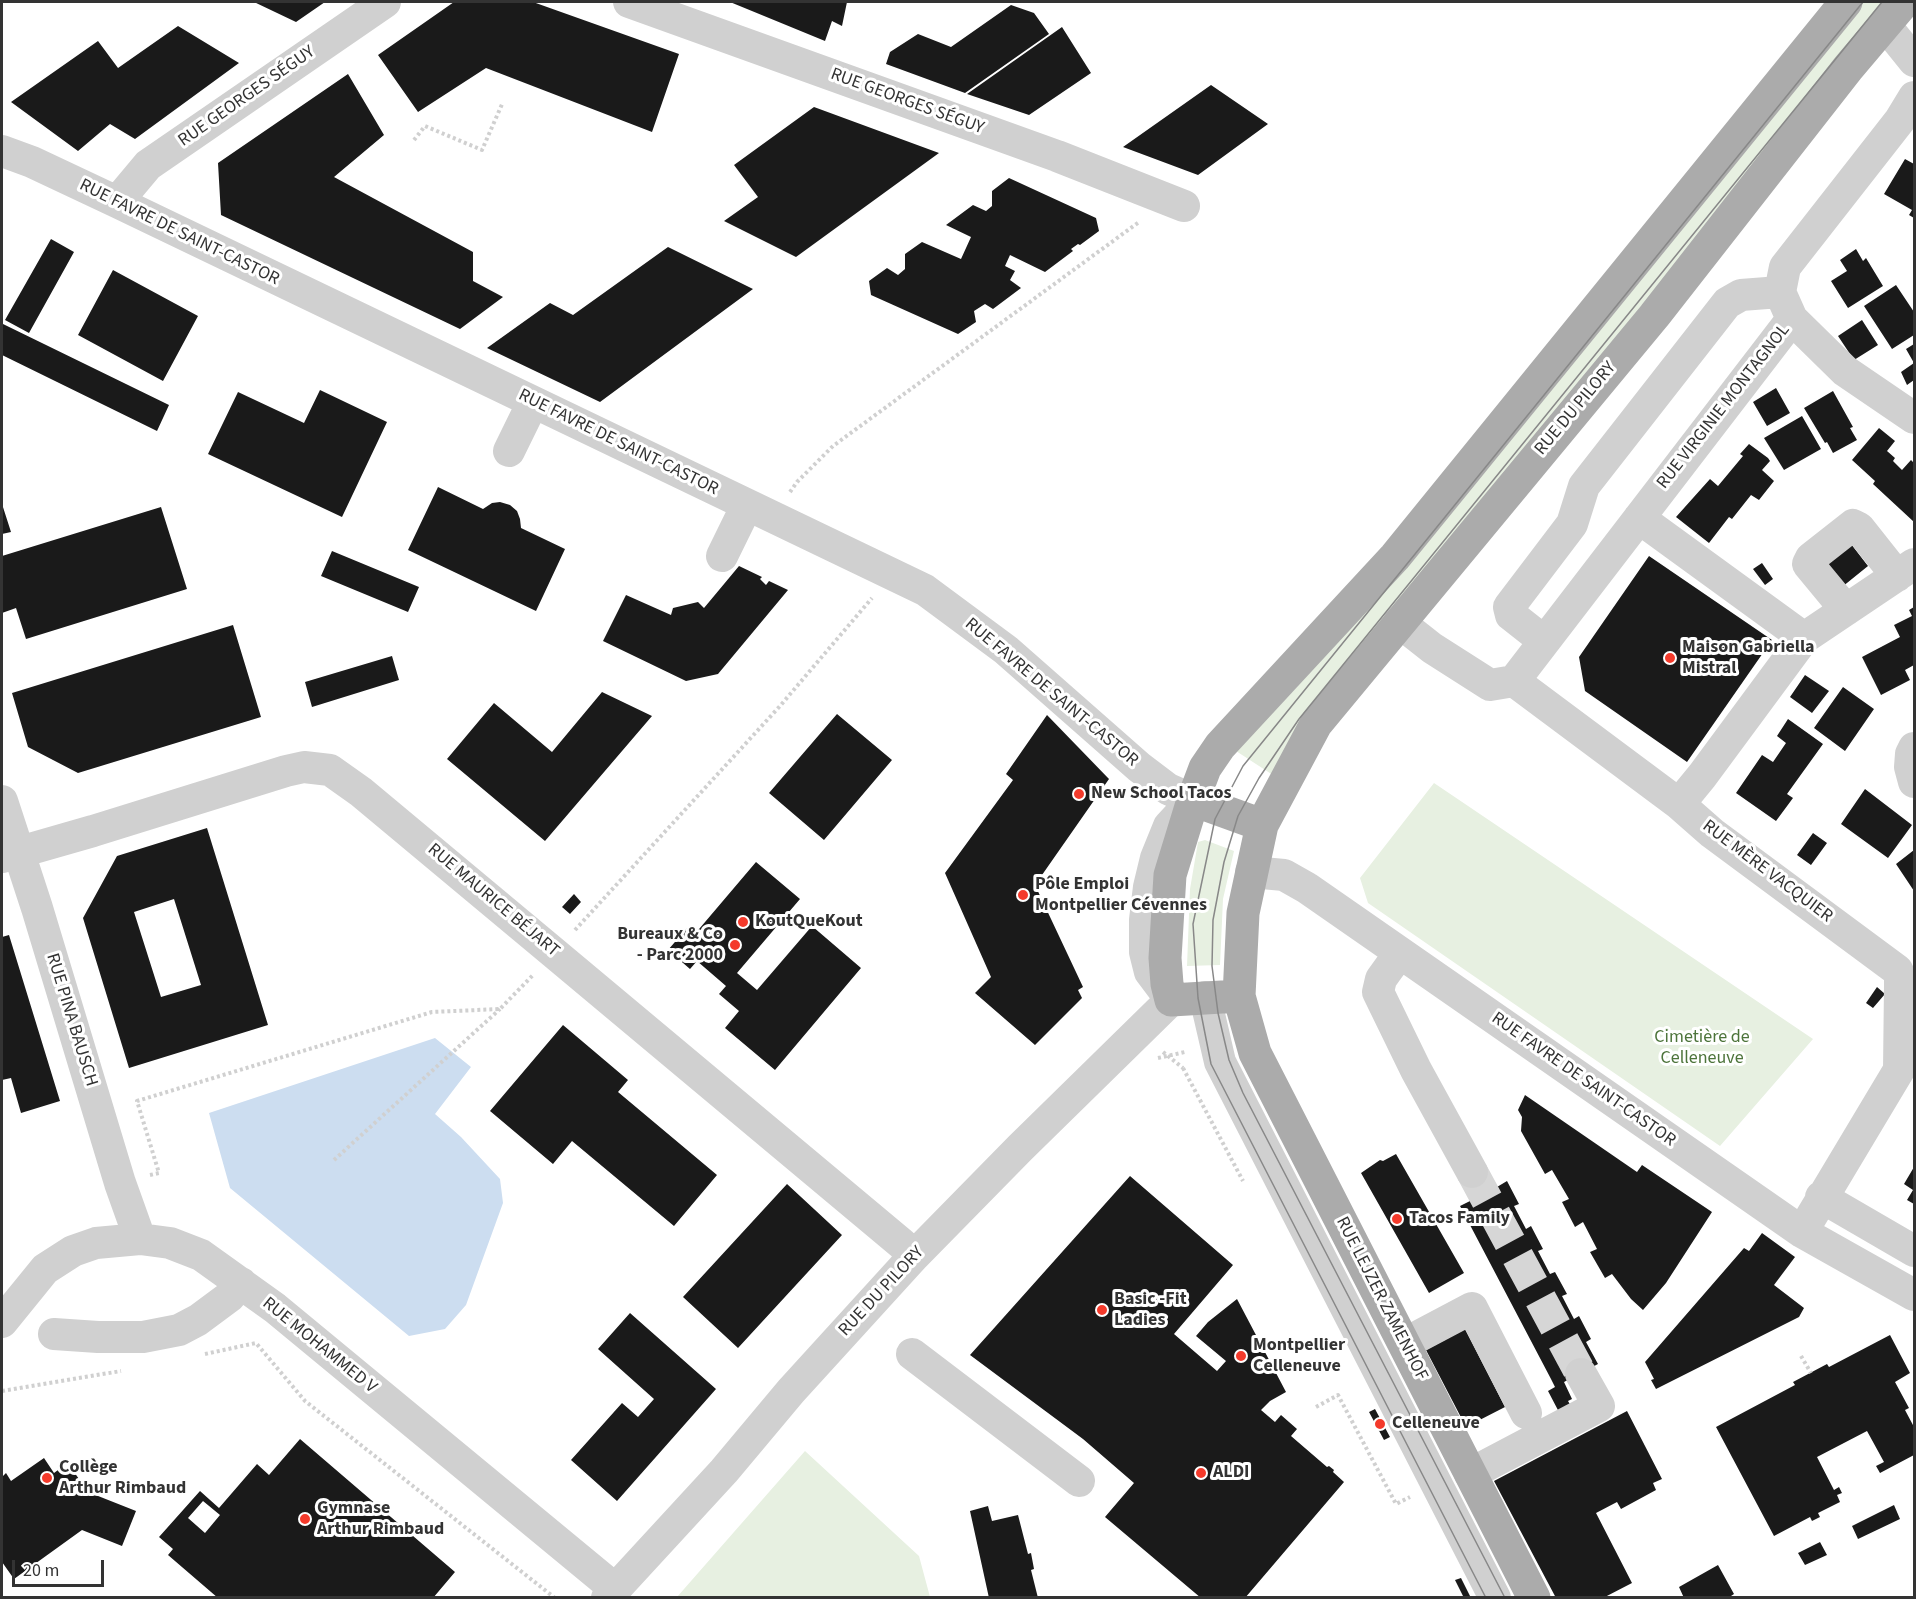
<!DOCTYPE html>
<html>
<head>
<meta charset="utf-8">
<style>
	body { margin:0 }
	#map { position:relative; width:1916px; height:1599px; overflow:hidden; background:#fff; font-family:"Source Sans 3",sans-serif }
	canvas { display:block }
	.frame { position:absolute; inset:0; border:3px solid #333; pointer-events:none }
	.scale { position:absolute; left:12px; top:1560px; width:92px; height:27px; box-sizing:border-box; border:3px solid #333; border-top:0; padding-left:8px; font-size:18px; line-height:21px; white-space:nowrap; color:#333; -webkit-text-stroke:4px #fff; paint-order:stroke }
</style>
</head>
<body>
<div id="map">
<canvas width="1916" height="1599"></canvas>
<div class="frame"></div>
<div class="scale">20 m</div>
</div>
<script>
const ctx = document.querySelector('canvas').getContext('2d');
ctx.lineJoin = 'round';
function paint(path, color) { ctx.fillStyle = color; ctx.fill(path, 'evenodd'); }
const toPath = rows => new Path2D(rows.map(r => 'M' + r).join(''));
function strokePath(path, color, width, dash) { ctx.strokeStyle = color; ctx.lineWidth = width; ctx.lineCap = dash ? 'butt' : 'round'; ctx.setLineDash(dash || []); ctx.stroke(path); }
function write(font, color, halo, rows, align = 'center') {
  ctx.font = font + ' "Source Sans 3",sans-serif'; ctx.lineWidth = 6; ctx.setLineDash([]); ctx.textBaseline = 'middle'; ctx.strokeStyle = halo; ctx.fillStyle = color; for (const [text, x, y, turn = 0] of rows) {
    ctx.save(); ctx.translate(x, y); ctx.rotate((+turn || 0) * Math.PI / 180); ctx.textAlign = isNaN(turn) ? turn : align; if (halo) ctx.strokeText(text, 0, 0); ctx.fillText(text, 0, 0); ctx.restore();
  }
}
const green = toPath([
	[1856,2,1895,2,1279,779,1236,751,1297,687],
	[1434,783,1813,1039,1720,1146,1368,903,1360,878],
	[1205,840,1234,851,1223,899,1220,965,1187,966,1190,889,1198,842],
	[805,1451,919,1556,930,1597,677,1597]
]);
const water = toPath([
	[435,1038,471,1067,435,1114,461,1137,500,1179,503,1203,466,1305,445,1329,409,1336,230,1188,209,1113]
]);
const building = toPath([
	[254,2,325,2,296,22],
	[454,2,533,2,679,54,652,132,486,68,418,112,378,55],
	[730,2,847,2,842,26,832,21,825,41],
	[1011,5,1034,13,1049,34,965,93,886,64,890,52,918,34,951,47],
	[178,26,239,63,135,139,110,124,78,151,11,102,98,41,118,68],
	[1062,27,1091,73,1029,115,967,94],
	[348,74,384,135,334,177,473,252,473,281,503,297,460,329,221,215,218,163],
	[1211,85,1268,124,1198,175,1123,147],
	[814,107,939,153,796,257,724,221,758,197,734,165],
	[1905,159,1914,164,1914,218,1909,215,1912,210,1884,194],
	[1009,178,1096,218,1099,231,1080,245,1078,244,1071,249,1073,251,1045,272,1010,255,1005,266,1015,271,1010,280,1021,288,993,309,985,304,974,311,976,322,958,334,871,295,869,281,887,268,898,275,905,269,905,254,922,242,961,259,971,237,946,225,973,205,986,211,992,206,992,191],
	[51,239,74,252,29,333,5,320],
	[668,247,753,289,600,402,487,348,550,303,573,315],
	[1856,249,1863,261,1866,258,1883,286,1848,308,1831,281,1847,271,1840,260],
	[113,270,198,316,163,381,78,335],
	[1896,285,1914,312,1914,335,1892,349,1864,306],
	[1862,320,1878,345,1854,360,1838,336],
	[3,324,169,405,157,431,2,355],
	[1914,344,1914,363,1906,349],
	[1914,363,1914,380,1907,385,1901,372],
	[1776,388,1790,413,1767,426,1753,402],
	[320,390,387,422,342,517,208,454,238,392,304,423],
	[1833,391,1853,427,1850,428,1857,440,1833,453,1827,442,1825,443,1804,408],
	[1802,416,1821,449,1784,470,1764,438],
	[1879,428,1895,441,1887,451,1895,458,1893,461,1902,470,1911,460,1914,463,1914,522,1873,484,1875,481,1852,460],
	[1749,444,1768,458,1770,461,1762,470,1774,481,1759,500,1751,495,1732,519,1729,517,1709,543,1676,517,1710,479,1718,486,1743,456,1740,454],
	[438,487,483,509,492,503,500,502,510,505,517,511,520,519,521,528,565,549,536,611,408,550],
	[2,504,11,532,2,534],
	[161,507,187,589,26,639,16,608,2,613,2,556],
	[1851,544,1868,566,1842,587,1825,564],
	[332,551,419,587,408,612,321,576],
	[1649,556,1772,640,1687,762,1585,691,1579,657],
	[1762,563,1773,579,1765,585,1753,569],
	[739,566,762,577,760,579,766,585,769,581,788,590,718,674,686,681,603,641,626,595,671,615,673,608,698,602,704,608],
	[1914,607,1914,665,1905,670,1910,680,1881,695,1862,657,1900,637,1894,625,1912,616,1909,610],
	[233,625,261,717,78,773,28,747,12,693],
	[392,656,399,680,312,707,305,682],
	[1805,675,1829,691,1812,713,1790,697],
	[1843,687,1874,709,1845,751,1814,728],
	[602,692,652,716,545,841,447,759,494,703,552,752],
	[837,714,892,760,824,840,769,793],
	[1047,715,1109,779,1035,885,1083,987,1078,990,1082,998,1035,1045,975,993,991,977,945,873,1013,780,1006,774],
	[1788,719,1823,744,1787,794,1793,798,1776,821,1736,793,1762,755,1773,762,1786,743,1777,736],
	[1865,789,1912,825,1888,858,1841,824],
	[207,828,268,1025,129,1068,83,918,117,856],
	[174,899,201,985,161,997,134,912],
	[1813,833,1827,843,1811,865,1797,855],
	[1914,850,1914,891,1896,864],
	[756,862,800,899,737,973,757,990,812,926,861,968,775,1070,725,1028,739,1011,719,994,726,986,697,961,690,969,668,950,687,928,694,935],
	[574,894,581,902,570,914,562,907],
	[9,935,60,1101,21,1113,11,1078,2,1080,2,937],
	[1877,987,1885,994,1873,1008,1866,1003],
	[563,1025,628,1080,618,1092,717,1175,674,1226,572,1141,553,1164,490,1111],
	[1525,1095,1637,1172,1642,1165,1712,1212,1666,1283,1643,1310,1631,1299,1612,1274,1605,1278,1590,1252,1597,1249,1583,1222,1575,1227,1562,1202,1569,1199,1552,1170,1545,1174,1521,1131,1522,1117,1518,1110],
	[1396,1154,1464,1273,1429,1293,1361,1173,1380,1160,1383,1161],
	[1914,1167,1914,1204,1907,1200,1913,1190,1904,1184],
	[1488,1171,1497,1187,1507,1181,1519,1204,1514,1206,1526,1229,1531,1226,1543,1249,1538,1251,1550,1274,1555,1272,1567,1294,1562,1296,1574,1319,1579,1316,1591,1339,1586,1342,1598,1364,1564,1382,1572,1399,1568,1401,1572,1408,1560,1414,1548,1391,1555,1387,1551,1379,1460,1206,1472,1200,1463,1183],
	[1130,1176,1233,1265,1174,1334,1217,1371,1226,1361,1196,1336,1208,1322,1237,1299,1286,1392,1270,1401,1261,1410,1275,1422,1281,1415,1297,1429,1291,1436,1327,1467,1329,1466,1334,1470,1333,1472,1344,1482,1245,1598,1201,1598,1105,1517,1134,1483,1083,1439,970,1355],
	[787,1184,842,1235,738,1348,683,1297],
	[1762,1233,1795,1257,1774,1285,1804,1308,1799,1317,1656,1389,1651,1380,1654,1379,1645,1362,1744,1248,1749,1251],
	[630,1313,716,1389,617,1501,571,1460,622,1403,638,1417,654,1399,598,1349],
	[1465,1329,1505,1407,1466,1427,1426,1350],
	[1890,1335,1910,1373,1895,1382,1909,1408,1905,1410,1914,1427,1914,1455,1880,1473,1876,1466,1884,1462,1867,1431,1817,1457,1834,1490,1839,1487,1842,1493,1837,1495,1840,1502,1818,1513,1820,1517,1812,1521,1810,1517,1774,1536,1716,1427,1795,1385,1793,1382,1827,1364,1829,1367],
	[1375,1409,1390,1437,1384,1440,1369,1412],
	[1627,1411,1662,1479,1653,1483,1656,1490,1621,1509,1617,1502,1596,1513,1632,1583,1603,1598,1556,1598,1494,1481],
	[300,1439,455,1572,433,1598,218,1598,168,1555,173,1549,159,1537,200,1491,219,1508,257,1464,269,1475],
	[203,1501,220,1515,205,1533,188,1518],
	[44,1458,54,1473,62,1467,66,1473,72,1469,88,1492,136,1511,122,1546,82,1530,14,1579,2,1562,2,1477,6,1473,11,1481],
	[1894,1505,1900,1519,1858,1539,1852,1526],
	[988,1506,992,1521,1018,1515,1028,1554,1031,1553,1034,1569,1031,1570,1038,1598,989,1598,970,1511],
	[1820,1542,1827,1555,1805,1565,1798,1553],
	[1718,1565,1734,1594,1728,1598,1684,1598,1679,1587],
	[1461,1578,1471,1598,1464,1598,1455,1580]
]);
const minorTunnel = toPath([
	[1472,1172,1581,1374]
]);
const path = toPath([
	[414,140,425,126,482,150,503,102],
	[790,492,797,482,833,446,1139,222],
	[575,930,780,706,872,598],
	[1163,1052,1183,1068],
	[1158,1058,1185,1052],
	[1183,1068,1243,1181],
	[334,1160,500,1009],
	[150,1175,159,1173,137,1101,432,1012,500,1009,533,975],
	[205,1354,256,1343,305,1401,555,1598],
	[1801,1356,1811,1373],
	[2,1391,121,1371],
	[1316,1407,1338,1395,1396,1504,1410,1497]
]);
const minor = toPath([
	[629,2,1057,156,1184,206],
	[1885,25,1914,61],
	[2,151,32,162,117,202,925,590,1006,650,1139,767,1168,789,1193,800,1169,826,1156,858,1149,887,1145,920,1145,952,1150,972,1171,1000,1020,1148,914,1256,791,1391,724,1471,607,1598],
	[117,202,148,165,385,2],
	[1792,319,1845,371,1914,418],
	[509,451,533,402],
	[1639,518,1804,638],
	[722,556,747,505],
	[1846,610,1808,564,1811,558,1853,525,1859,528,1897,576],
	[1399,622,1432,648,1490,685,1514,681,1679,804,1712,833,1897,970,1900,976,1900,985,1899,1070,1802,1232],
	[1544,641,1511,615,1509,607,1572,524,1584,486,1727,303,1741,295,1780,292],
	[1514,681,1792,319,1780,292,1785,267,1900,120,1914,97],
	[1914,748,1911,754,1910,767,1914,782],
	[2,801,37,908,120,1183,140,1239],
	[1679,804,1702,776,1804,638,1914,564],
	[2,857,93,831,286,771,304,767,330,770,361,792,554,953,902,1244,914,1256],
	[1251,872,1284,875,1307,888,1802,1232,1914,1295],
	[1399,954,1381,979,1378,992,1416,1070,1472,1172],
	[1205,997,1220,1062,1495,1598],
	[1821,1197,1914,1251],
	[2,1322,45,1269,73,1251,96,1243,140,1239,170,1243,201,1255,275,1308,614,1588],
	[54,1334,98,1337,143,1337,179,1330,198,1320,229,1297,241,1283],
	[1404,1344,1472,1308,1526,1413],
	[912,1354,1079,1481],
	[1470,1474,1599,1406,1581,1374]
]);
const major = toPath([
	[1193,800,1262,825],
	[1239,996,1171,1000,1167,984,1165,958,1170,875,1193,800,1205,768,1220,746,1395,557,1846,2],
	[1534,1598,1255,1053,1239,996,1243,913,1262,825,1316,724,1654,316,1848,68,1904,2]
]);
const tram = toPath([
	[1486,1598,1211,1064,1198,998,1193,924,1215,819,1243,766,1863,2],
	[1505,1598,1243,1093,1229,1060,1218,1013,1212,966,1213,920,1224,862,1238,816,1259,778,1299,719,1882,2]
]);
const markers = [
	[1670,658,6,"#f43a2b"],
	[1079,794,6,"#f43a2b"],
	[1023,895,6,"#f43a2b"],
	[743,922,6,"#f43a2b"],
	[735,945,6,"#f43a2b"],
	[1397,1219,6,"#f43a2b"],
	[1102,1310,6,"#f43a2b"],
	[1241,1356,6,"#f43a2b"],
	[1380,1424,6,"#f43a2b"],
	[1201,1473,6,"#f43a2b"],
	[47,1478,6,"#f43a2b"],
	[305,1519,6,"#f43a2b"]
];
const streetNames = [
	["RUE GEORGES SÉGUY",247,97,-35],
	["RUE GEORGES SÉGUY",907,102,20],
	["RUE FAVRE DE SAINT-CASTOR",179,233,26],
	["RUE VIRGINIE MONTAGNOL",1724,407,-52],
	["RUE DU PILORY",1576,409,-50],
	["RUE FAVRE DE SAINT-CASTOR",618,443,26],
	["RUE FAVRE DE SAINT-CASTOR",1051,693,40],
	["RUE MÈRE VACQUIER",1767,872,37],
	["RUE MAURICE BÉJART",493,901,40],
	["RUE PINA BAUSCH",71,1020,73],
	["RUE FAVRE DE SAINT-CASTOR",1583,1080,35],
	["RUE DU PILORY",882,1292,-47],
	["RUE LEJZER ZAMENHOF",1381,1299,63],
	["RUE MOHAMMED V",319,1346,39]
];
const poiNames = [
	["Maison Gabriella",1682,648],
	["Mistral",1682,669],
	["New School Tacos",1091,794],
	["Pôle Emploi",1035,885],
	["Montpellier Cévennes",1035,906],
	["KoutQueKout",755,922],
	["Bureaux & Co",723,935,"right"],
	["- Parc 2000",723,956,"right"],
	["Tacos Family",1409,1219],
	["Basic -Fit",1114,1300],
	["Ladies",1114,1321],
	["Montpellier",1253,1346],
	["Celleneuve",1253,1367],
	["Celleneuve",1392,1424],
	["Collège",59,1468],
	["Arthur Rimbaud",59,1489],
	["ALDI",1213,1473],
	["Gymnase",317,1509],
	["Arthur Rimbaud",317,1530]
];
const parkNames = [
	["Cimetière de",1702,1038],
	["Celleneuve",1702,1059]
];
paint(green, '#e7f0e1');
paint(water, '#ccddf0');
paint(building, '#1a1a1a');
strokePath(minorTunnel, '#d6d6d6', 32, [32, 16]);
strokePath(path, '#d0d0d0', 4, [3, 3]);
strokePath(minor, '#d0d0d0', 32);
strokePath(major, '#ababab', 33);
strokePath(tram, '#888', 1.5);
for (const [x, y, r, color] of markers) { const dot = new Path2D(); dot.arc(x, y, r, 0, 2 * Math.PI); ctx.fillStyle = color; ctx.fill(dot); strokePath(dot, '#fff', 2); }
write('18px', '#333', '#fff', streetNames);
write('bold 18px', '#333', '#fff', poiNames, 'left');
write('18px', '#4d743b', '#fff', parkNames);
</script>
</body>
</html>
